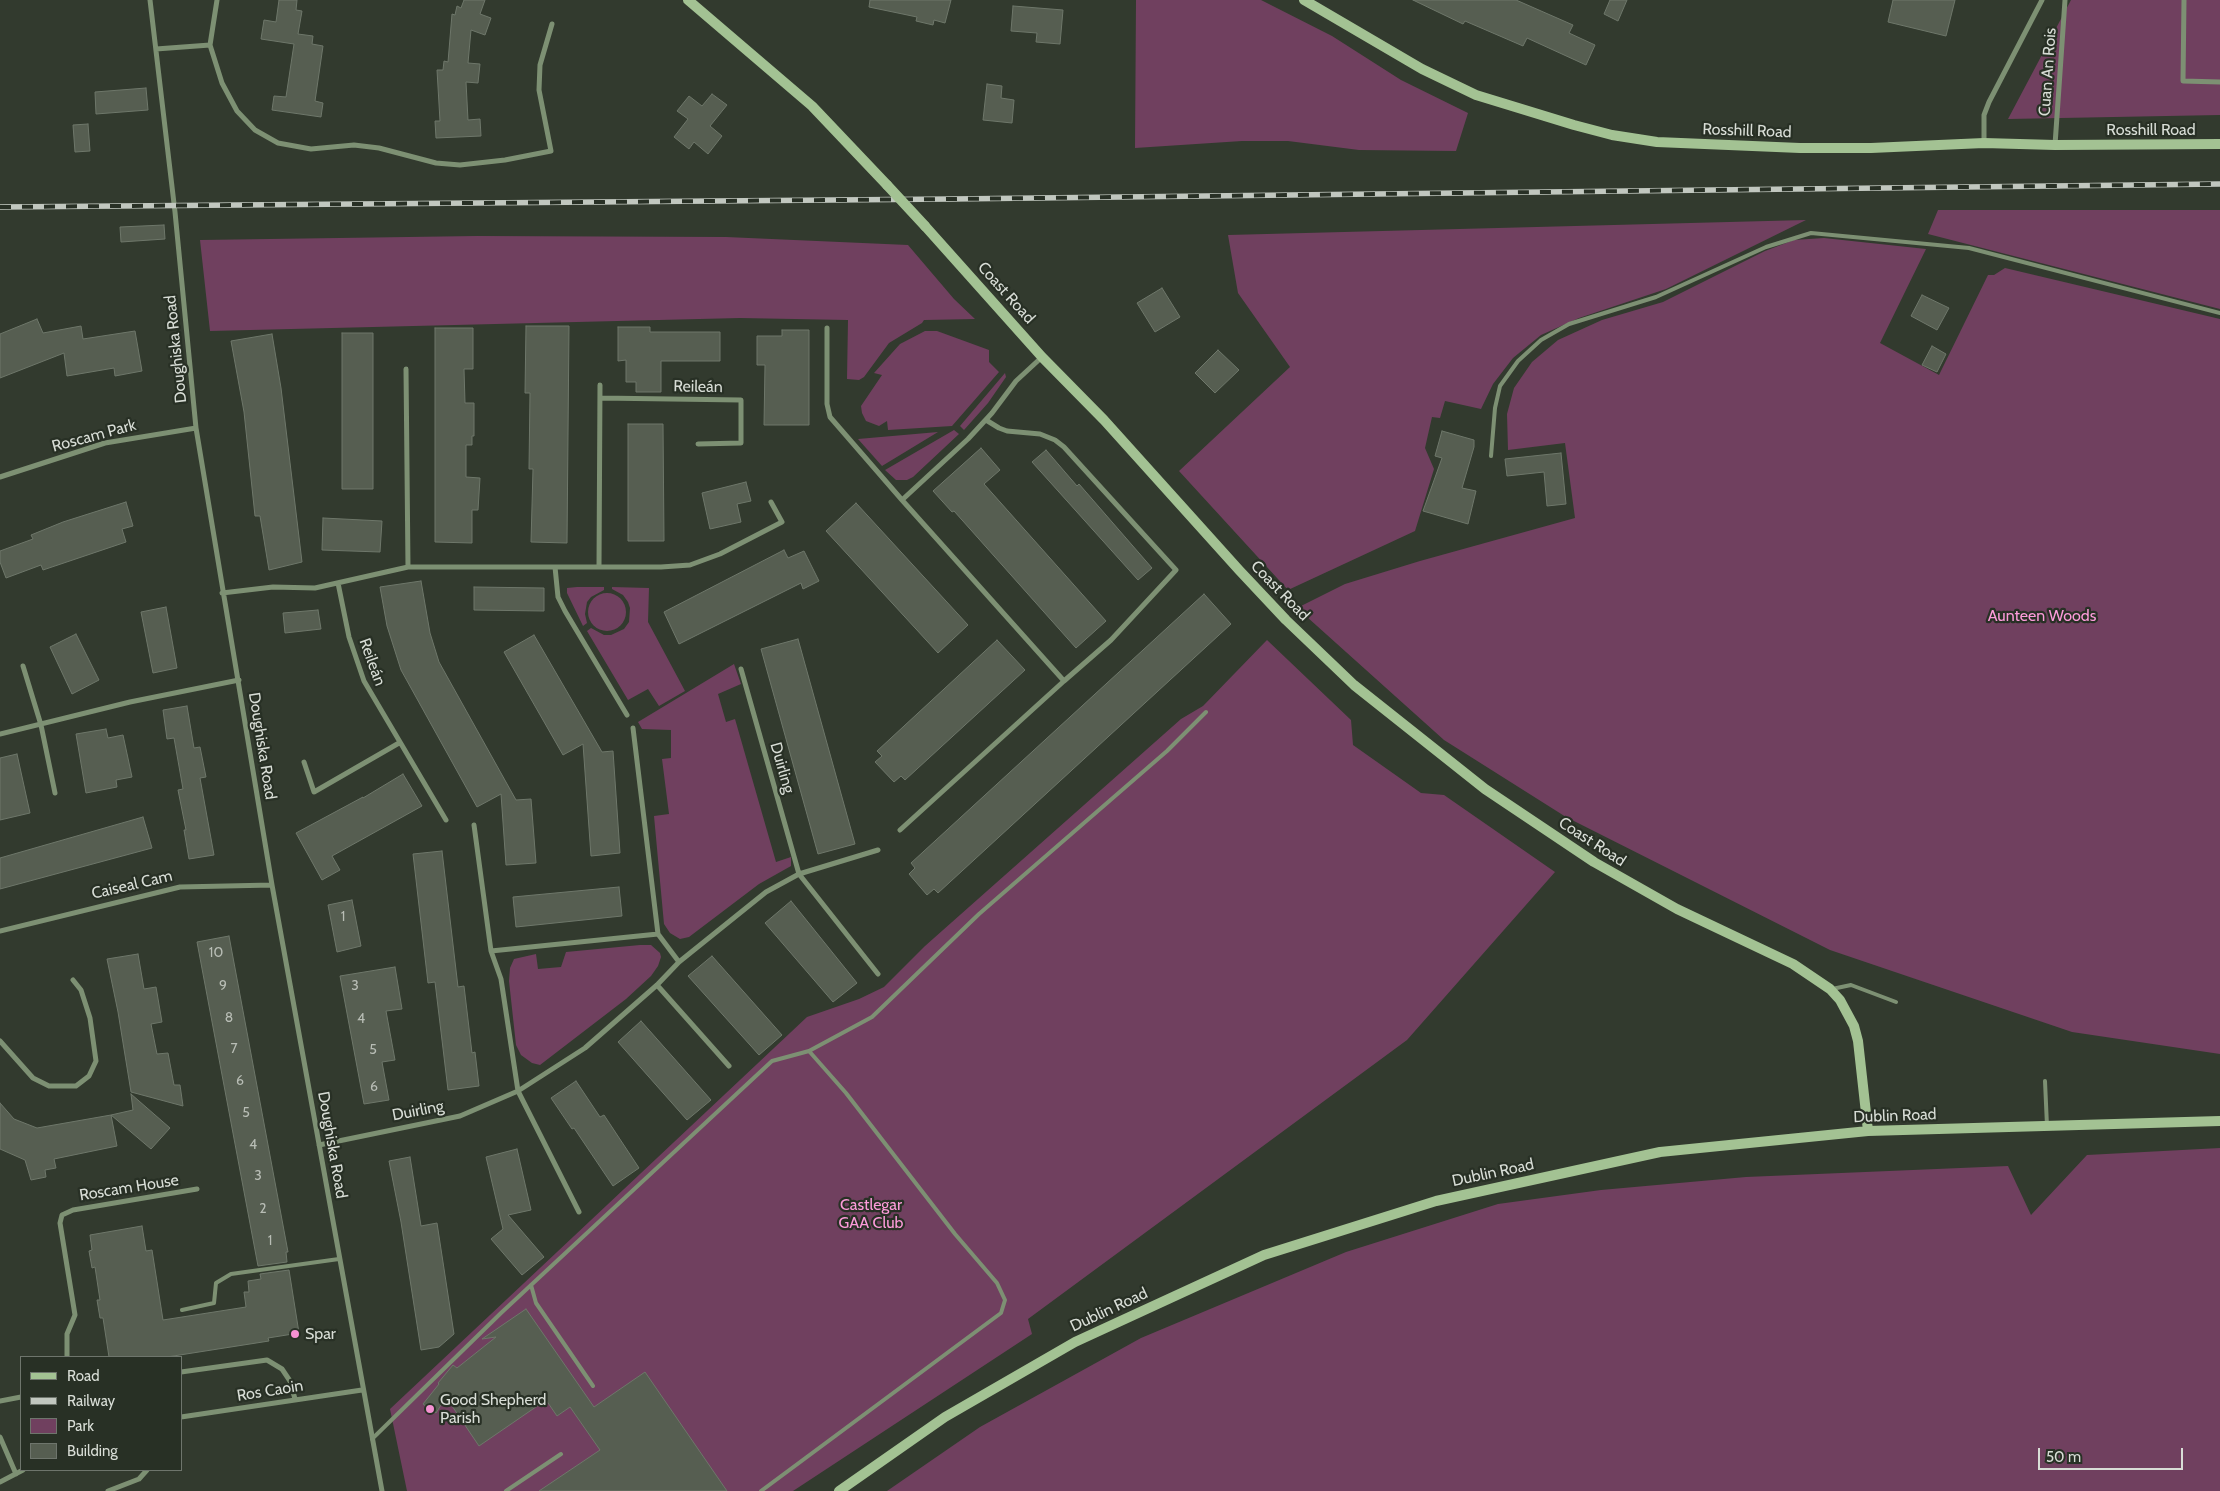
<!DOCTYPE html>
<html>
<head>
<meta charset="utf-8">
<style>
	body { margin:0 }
	#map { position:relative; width:2220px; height:1491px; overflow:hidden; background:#323a2e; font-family:Cabin,sans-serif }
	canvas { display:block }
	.legend { position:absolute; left:20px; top:1356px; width:162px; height:115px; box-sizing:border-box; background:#283025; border:1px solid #6e756c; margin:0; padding:6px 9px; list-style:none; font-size:15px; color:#d8ddd6 }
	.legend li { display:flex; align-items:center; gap:10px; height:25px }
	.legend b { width:25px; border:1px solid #6e756c }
	.scale { position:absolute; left:2038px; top:1448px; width:145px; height:22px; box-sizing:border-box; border:2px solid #d8ddd6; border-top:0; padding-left:6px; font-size:15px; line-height:18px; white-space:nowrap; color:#d8ddd6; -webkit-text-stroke:4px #283025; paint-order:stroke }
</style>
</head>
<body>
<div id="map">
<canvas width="2220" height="1491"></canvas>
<ul class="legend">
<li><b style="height:6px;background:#a3c293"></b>Road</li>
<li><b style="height:6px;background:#c1c7bf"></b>Railway</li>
<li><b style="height:14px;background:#70405f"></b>Park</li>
<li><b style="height:14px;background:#565e51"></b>Building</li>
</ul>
<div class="scale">50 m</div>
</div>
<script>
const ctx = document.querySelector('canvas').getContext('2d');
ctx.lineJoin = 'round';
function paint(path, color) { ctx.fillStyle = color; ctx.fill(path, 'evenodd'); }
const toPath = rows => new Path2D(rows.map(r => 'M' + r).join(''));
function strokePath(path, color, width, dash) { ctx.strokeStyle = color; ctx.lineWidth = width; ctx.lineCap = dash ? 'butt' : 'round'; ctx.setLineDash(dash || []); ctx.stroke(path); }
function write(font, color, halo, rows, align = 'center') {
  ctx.font = font + ' Cabin,sans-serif'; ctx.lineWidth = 4.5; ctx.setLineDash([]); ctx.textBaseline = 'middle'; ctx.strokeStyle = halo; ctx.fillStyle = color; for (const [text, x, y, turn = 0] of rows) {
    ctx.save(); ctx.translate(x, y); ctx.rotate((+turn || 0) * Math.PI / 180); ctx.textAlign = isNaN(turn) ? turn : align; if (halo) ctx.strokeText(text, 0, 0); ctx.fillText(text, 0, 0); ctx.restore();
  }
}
const green = toPath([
	[1136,0,1261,0,1332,36,1401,80,1468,113,1456,151,1359,150,1288,141,1242,141,1135,148],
	[2071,0,2220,0,2220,115,2008,119],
	[1938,210,2220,210,2220,309,1928,234],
	[1806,220,1666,289,1579,318,1541,335,1513,358,1493,384,1481,409,1445,401,1440,418,1432,417,1425,448,1434,469,1415,531,1288,590,1179,471,1290,367,1238,293,1228,235],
	[477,236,726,237,908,245,954,299,975,319,924,320,922,323,889,343,864,377,859,380,847,379,848,320,740,318,210,331,200,240],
	[1824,238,1926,249,1880,343,1939,375,1988,275,1994,275,2005,268,2220,319,2220,1054,2072,1032,1830,950,1566,817,1444,740,1297,608,1345,584,1420,561,1575,518,1565,443,1508,450,1507,414,1514,388,1532,362,1558,340,1602,320,1663,302,1765,251,1794,240],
	[925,331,937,331,989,350,989,362,999,372,952,426,888,430,887,421,879,426,866,421,862,413,861,406,882,375,874,373,900,344],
	[1005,373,1006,377,988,403,964,430,960,426],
	[954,430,959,434,913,477,907,480,896,480,885,470],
	[938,432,882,466,858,439],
	[577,587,604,587,604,590,591,597,587,602,585,614,587,623,583,626,567,593,567,588],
	[612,587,649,588,648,622,685,691,659,706,648,689,628,700,587,631,591,628,604,635,611,635,624,629,629,622,630,608,628,602,623,595,612,589],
	'588 612a19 19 0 1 1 38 0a19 19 0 1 1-38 0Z',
	[1267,640,1351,720,1353,745,1421,793,1444,795,1555,872,1407,1040,1028,1319,1032,1334,793,1491,407,1491,390,1409,807,1017,859,999,884,987,925,946,1181,719,1203,706],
	[734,664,741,684,718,694,726,722,735,719,776,862,791,857,791,866,759,884,689,937,680,939,670,933,664,924,654,816,669,814,662,759,671,758,671,730,642,729,638,722],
	[640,945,651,945,660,953,661,957,658,966,651,976,626,999,540,1065,532,1063,521,1055,516,1045,509,981,510,968,514,959,536,954,538,969,561,967,566,952],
	[2220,1148,2220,1491,887,1491,980,1427,1141,1338,1346,1252,1498,1204,1601,1190,1746,1177,2008,1166,2031,1215,2087,1155]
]);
const building = toPath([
	[279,0,297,0,296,10,302,11,298,34,313,36,312,44,323,46,315,101,323,103,321,117,272,110,274,96,286,97,294,44,261,39,264,20,276,22,279,0],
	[464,0,485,0,480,14,491,18,485,35,471,30,468,63,480,64,478,83,466,82,468,120,480,119,481,136,436,138,435,121,440,121,437,70,443,70,444,61,448,62,452,14,455,15,457,6,461,8,464,0],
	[870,0,951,0,945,23,934,20,933,25,916,21,917,17,869,7,870,0],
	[1413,0,1516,0,1573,25,1569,33,1595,45,1586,65,1527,38,1523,46,1465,21,1463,24,1413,0],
	[1610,0,1627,0,1618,21,1604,14,1610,0],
	[1893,0,1955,0,1946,36,1888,22,1893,0],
	[1013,6,1063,10,1060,44,1036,42,1037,33,1011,31,1013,6],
	[987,84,1002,86,1001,98,1014,100,1012,123,983,120,987,84],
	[146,88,148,110,96,114,95,92,146,88],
	[712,94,727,105,710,126,722,136,708,154,694,142,689,149,674,137,688,119,677,111,689,96,702,106,712,94],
	[88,124,90,151,75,152,73,125,88,124],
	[164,225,165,239,121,242,120,227,164,225],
	[1162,288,1180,317,1155,332,1137,303,1162,288],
	[1922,295,1949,308,1937,330,1911,316,1922,295],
	[37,319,43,333,81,326,83,339,135,331,142,371,115,376,114,368,67,376,64,353,0,378,0,334,37,319],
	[526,326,569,326,567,543,531,542,533,469,529,469,530,393,525,393,526,326],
	[618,327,650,327,650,332,720,332,720,361,661,361,661,392,636,392,636,382,626,382,626,360,618,361,618,327],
	[435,328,473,328,473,369,464,369,465,403,474,403,474,436,472,436,472,445,466,445,466,477,480,478,478,510,472,510,472,543,435,542,435,328],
	[782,330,809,330,809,425,764,425,765,365,757,365,757,336,782,336,782,330],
	[342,333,373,333,373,489,342,489,342,333],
	[272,334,281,388,302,562,269,570,260,516,255,516,244,412,231,341,272,334],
	[1932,346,1946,354,1937,372,1922,365,1932,346],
	[1218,350,1239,370,1215,393,1195,373,1218,350],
	[628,424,663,424,664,541,628,541,628,424],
	[1442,431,1474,440,1474,447,1462,488,1476,491,1468,524,1423,511,1442,458,1435,456,1442,431],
	[981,448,1000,470,984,484,1106,621,1076,648,954,511,952,512,933,491,981,448],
	[1046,450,1077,486,1079,484,1152,568,1138,580,1032,462,1046,450],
	[1561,453,1566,504,1547,506,1544,472,1507,476,1505,459,1561,453],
	[746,482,751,501,737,504,741,522,710,529,702,493,746,482],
	[126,502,133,526,122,529,126,542,43,570,41,565,6,578,0,562,0,551,33,539,31,535,63,522,126,502],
	[856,503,968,625,938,653,826,531,856,503],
	[323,518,382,521,380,552,322,550,323,518],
	[784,550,788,558,804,551,819,581,803,589,801,583,679,644,664,612,784,550],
	[421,581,430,633,439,662,516,800,531,799,536,863,506,865,501,794,477,807,401,670,387,626,380,587,421,581],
	[474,587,544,588,544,611,474,610,474,587],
	[1204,594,1231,624,938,893,934,889,927,895,909,874,915,868,911,863,1204,594],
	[166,607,177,668,153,673,141,612,166,607],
	[318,610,321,629,285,633,283,613,318,610],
	[76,634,99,680,72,694,50,647,76,634],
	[534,635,602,752,613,751,620,853,591,856,583,744,563,755,504,652,534,635],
	[798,639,855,844,818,854,761,649,798,639],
	[997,640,1025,670,905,780,901,776,894,782,875,762,882,756,877,751,997,640],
	[187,706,194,748,200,747,206,777,200,778,214,855,189,859,184,830,186,830,178,790,183,789,174,738,167,739,163,710,187,706],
	[106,729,108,738,123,735,132,777,116,780,117,787,86,793,76,734,106,729],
	[17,754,30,813,0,820,0,758,17,754],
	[403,774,422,806,332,856,340,870,322,880,296,833,363,797,363,798,403,774],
	[143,817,152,848,0,889,0,858,143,817],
	[442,851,458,987,464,986,472,1053,475,1052,479,1086,448,1090,435,982,428,983,413,854,442,851],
	[619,887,622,916,516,927,513,897,619,887],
	[352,900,361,946,337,952,328,905,352,900],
	[791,901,857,983,833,1002,765,923,791,901],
	[229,936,288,1252,286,1252,287,1262,258,1266,197,942,229,936],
	[138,954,144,989,156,987,162,1022,151,1024,157,1054,168,1053,174,1085,180,1085,183,1106,131,1092,118,1012,107,959,138,954],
	[712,956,782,1035,759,1055,688,976,712,956],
	[395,967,402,1009,386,1011,395,1060,382,1062,389,1100,364,1104,340,976,395,967],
	[641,1021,711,1100,687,1120,618,1042,641,1021],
	[576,1081,600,1117,604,1115,639,1168,613,1186,574,1128,572,1129,551,1098,576,1081],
	[131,1094,170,1128,151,1149,111,1115,133,1110,131,1094],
	[0,1103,14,1119,37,1128,111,1115,117,1146,54,1159,56,1168,45,1170,46,1177,31,1180,25,1160,0,1149,0,1103],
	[517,1149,531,1210,508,1215,544,1257,522,1275,491,1239,503,1229,486,1157,517,1149],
	[410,1157,421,1226,437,1223,454,1334,439,1347,421,1350,401,1222,389,1161,410,1157],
	[142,1226,146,1251,152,1250,163,1320,246,1307,244,1292,249,1292,248,1281,261,1279,260,1274,289,1270,299,1333,268,1338,269,1341,167,1357,109,1357,103,1318,100,1318,97,1300,100,1300,95,1267,92,1268,89,1251,92,1250,90,1235,142,1226],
	[526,1309,594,1407,645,1372,727,1491,539,1491,600,1450,570,1407,557,1416,546,1400,479,1446,446,1397,436,1413,423,1404,439,1384,438,1383,453,1365,457,1368,496,1337,482,1339,526,1309]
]);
const lane = toPath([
	[1491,456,1495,408,1500,386,1518,361,1541,340,1569,324,1656,297,1766,247,1811,233,1969,248,2220,313],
	[1832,989,1851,985,1896,1002],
	[809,1051,872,1017,979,914,1167,751,1206,712],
	[2045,1081,2047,1126],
	[531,1285,536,1303,593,1386],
	[182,1310,214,1303,216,1283,231,1274,339,1259],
	[372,1439,501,1313,772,1061,809,1051,846,1093,955,1234,997,1283,1005,1300,1001,1313,761,1491],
	[506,1491,561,1454]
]);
const street = toPath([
	[150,0,175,212,196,428,272,885,382,1491],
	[2184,0,2183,81,2220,82],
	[210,45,222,83,237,111,255,130,278,143,311,149,354,145,379,148,436,163,460,165,505,160,551,151,539,90,540,65,552,24],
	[156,49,210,45,217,0],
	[1984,143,1984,115,1989,102,2042,0],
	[2055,145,2065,0],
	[827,328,827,404,830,417,902,500,968,439,992,413,1016,381,1042,357],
	[406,369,408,567],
	[600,398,741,400,741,443,698,444],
	[0,477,105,443,196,428],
	[902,500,1064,681,1111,640,1176,570,1064,447,1055,440,1040,434,1007,431,999,428,986,420],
	[555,567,558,597,565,611,627,715],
	[599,567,600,385],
	[338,583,349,637,364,681,446,820],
	[222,593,273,587,315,588,408,567,661,567,690,565,720,554,782,522,771,502],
	[23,666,41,725,55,793],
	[741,669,799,874,878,974],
	[633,728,658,934,679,962],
	[0,734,130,702,239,680],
	[304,762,314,792,399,743],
	[474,825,491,951,501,979,518,1091,579,1212],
	[900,830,1064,681],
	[0,931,180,887,272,885],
	[491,951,658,934],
	[657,985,729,1066],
	[0,1041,33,1078,49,1086,76,1086,89,1076,96,1061,90,1018,81,990,73,980],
	[319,1145,460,1116,518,1091,585,1048,657,985,679,962,766,892,799,874,878,850],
	[67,1357,67,1334,75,1315,60,1223,62,1215,73,1210,197,1189],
	[181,1372,267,1360,282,1369,290,1381,295,1399],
	[0,1401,21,1397],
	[181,1417,362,1390],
	[0,1437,16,1474],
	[0,1482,23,1470],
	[108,1491,139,1479,147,1470]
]);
const secondary = toPath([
	[688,0,812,106,887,185],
	[1304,0,1422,69,1476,95,1574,125,1612,135,1657,142,1800,148,1871,148,1984,143,2055,145,2220,144],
	[925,226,1042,357,1104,420,1239,570,1286,620,1354,685,1485,789,1594,862,1677,909,1793,964,1830,989,1840,1000,1854,1026,1858,1041,1868,1131],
	[839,1491,945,1417,1075,1342,1264,1255,1436,1201,1660,1152,1868,1131,2220,1121]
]);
const rail = toPath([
	[0,207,952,199,2220,184]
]);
const secondaryBridge = toPath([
	[887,185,925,226]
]);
const markers = [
	[295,1334,5,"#f591d2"],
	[430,1409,5,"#f591d2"]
];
const numberNames = [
	["1",343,917],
	["10",216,953],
	["9",223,986],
	["3",355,986],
	["8",229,1018],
	["4",361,1019],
	["7",234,1049],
	["5",373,1050],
	["6",240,1081],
	["6",374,1087],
	["5",246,1113],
	["4",253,1145],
	["3",258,1176],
	["2",263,1209],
	["1",270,1241]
];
const streetNames = [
	["Cuan An Rois",2048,72,-86],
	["Rosshill Road",2151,130],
	["Rosshill Road",1747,131,2],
	["Coast Road",1006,293,48],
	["Doughiska Road",176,349,-96],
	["Reileán",698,387,1],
	["Roscam Park",94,436,-15],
	["Coast Road",1280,591,46],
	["Reileán",372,662,70],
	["Doughiska Road",262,746,81],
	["Duirling",782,768,74],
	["Coast Road",1592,842,33],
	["Caiseal Cam",132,885,-13],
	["Duirling",418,1111,-11],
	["Dublin Road",1895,1116,-2],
	["Doughiska Road",332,1145,80],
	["Dublin Road",1493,1173,-12],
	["Roscam House",129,1188,-9],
	["Dublin Road",1109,1310,-25],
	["Ros Caoin",270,1391,-9]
];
const parkNames = [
	["Aunteen Woods",2042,616],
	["Castlegar",871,1205],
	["GAA Club",871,1223]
];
const poiNames = [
	["Spar",305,1334],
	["Good Shepherd",440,1400],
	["Parish",440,1418]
];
paint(green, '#70405f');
paint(building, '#565e51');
strokePath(building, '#6e776a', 1);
strokePath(lane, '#7d9073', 4);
strokePath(street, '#7d9073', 5);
strokePath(secondary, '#a3c293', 10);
strokePath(rail, '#c1c7bf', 5.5);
strokePath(rail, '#283025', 4, [11]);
strokePath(secondaryBridge, '#a3c293', 10);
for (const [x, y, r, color] of markers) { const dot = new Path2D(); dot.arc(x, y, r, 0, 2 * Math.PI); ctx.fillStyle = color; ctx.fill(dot); strokePath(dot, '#283025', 2); }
write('14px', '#b8bdb5', null, numberNames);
write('16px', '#d8ddd6', '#283025', streetNames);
write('16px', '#fc9bda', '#283025', parkNames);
write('16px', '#d8ddd6', '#283025', poiNames, 'left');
</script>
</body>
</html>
